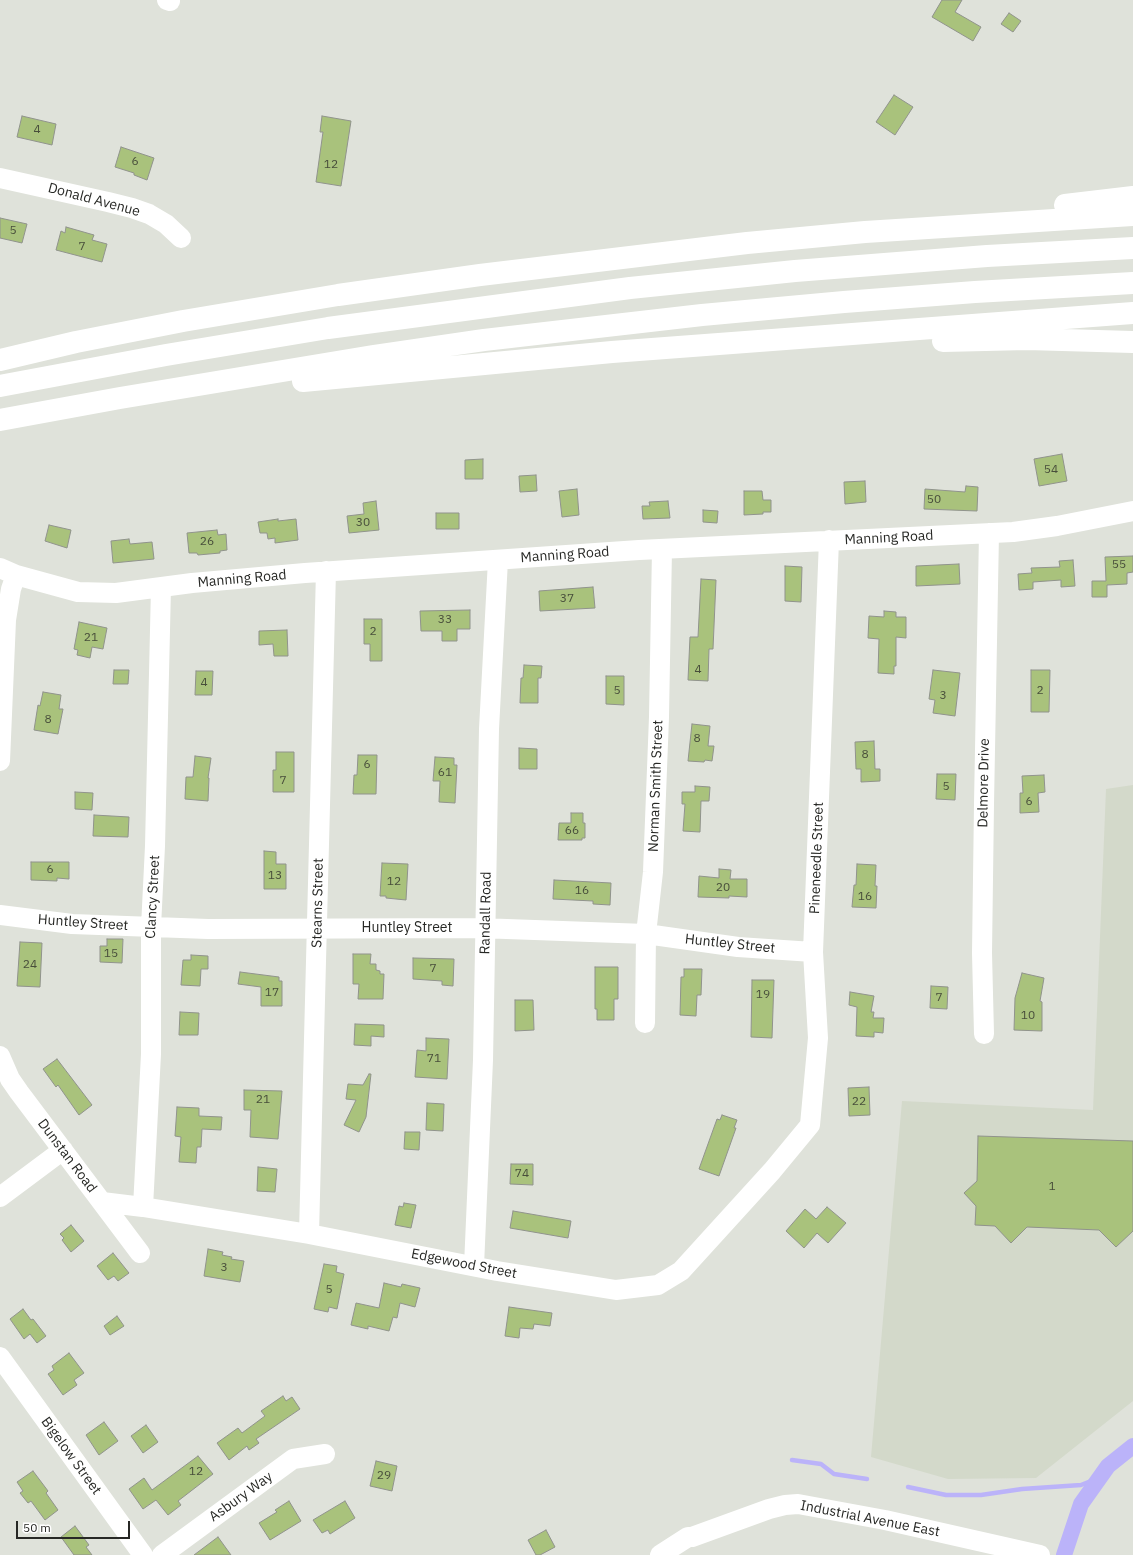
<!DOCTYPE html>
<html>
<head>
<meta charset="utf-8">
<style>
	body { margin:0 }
	#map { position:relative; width:1133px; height:1555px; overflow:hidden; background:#dfe2da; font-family:"IBM Plex Sans",sans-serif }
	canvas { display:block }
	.scale { position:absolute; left:16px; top:1521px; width:114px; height:18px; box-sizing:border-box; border:2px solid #272825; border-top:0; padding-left:5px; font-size:12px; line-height:14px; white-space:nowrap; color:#272825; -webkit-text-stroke:3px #fff; paint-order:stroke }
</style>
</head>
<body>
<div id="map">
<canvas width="1133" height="1555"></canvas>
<div class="scale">50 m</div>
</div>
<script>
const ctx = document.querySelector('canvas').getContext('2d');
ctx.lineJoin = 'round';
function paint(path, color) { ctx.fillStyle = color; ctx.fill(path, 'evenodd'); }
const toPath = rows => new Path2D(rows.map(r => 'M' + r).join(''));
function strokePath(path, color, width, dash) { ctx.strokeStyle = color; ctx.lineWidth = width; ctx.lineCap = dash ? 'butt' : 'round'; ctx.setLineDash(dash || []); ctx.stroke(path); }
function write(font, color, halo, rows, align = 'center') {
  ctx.font = font + ' "IBM Plex Sans",sans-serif'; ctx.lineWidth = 3; ctx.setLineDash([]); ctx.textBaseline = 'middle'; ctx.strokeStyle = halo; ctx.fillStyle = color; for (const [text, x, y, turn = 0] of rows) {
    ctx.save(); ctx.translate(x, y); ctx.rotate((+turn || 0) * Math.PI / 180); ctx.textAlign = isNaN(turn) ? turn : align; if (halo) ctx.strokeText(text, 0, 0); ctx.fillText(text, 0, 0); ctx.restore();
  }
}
const built = toPath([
	[1133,785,1133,1401,1036,1478,948,1479,871,1457,902,1101,1093,1110,1106,789]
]);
const stream = toPath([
	[792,1460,821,1464,834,1474,867,1479],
	[908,1487,946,1495,981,1495,1022,1489,1081,1485,1101,1477]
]);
const canal = toPath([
	[1064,1555,1081,1504,1108,1466,1133,1446]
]);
const building = toPath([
	[942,0,962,0,955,12,981,27,973,41,932,17,942,0],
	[1009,13,1021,21,1013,32,1001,24,1009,13],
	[894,95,913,107,895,135,876,122,894,95],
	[22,116,56,124,52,145,17,137,22,116],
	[322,116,351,121,341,186,316,182,323,132,320,132,322,116],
	[121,147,154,158,147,180,134,175,134,173,115,167,121,147],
	[0,218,27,224,22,243,0,238,0,218],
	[66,227,94,235,92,240,107,244,102,262,56,250,61,231,65,233,66,227],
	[1062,454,1067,481,1039,486,1034,459,1062,454],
	[483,459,483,479,465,479,465,460,483,459],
	[536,475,537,491,520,492,519,476,536,475],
	[865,481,866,502,845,504,844,482,865,481],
	[966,486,978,487,977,511,924,509,925,489,965,492,966,486],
	[577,489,579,515,562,517,559,491,577,489],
	[744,491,762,491,763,500,771,500,771,512,763,512,763,514,744,515,744,491],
	[376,501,379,530,349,533,347,516,364,514,363,503,376,501],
	[668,501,670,518,643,519,642,506,650,506,649,502,668,501],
	[703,510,718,511,717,523,703,522,703,510],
	[436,513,459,513,459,529,436,529,436,513],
	[278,519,278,521,296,519,298,540,275,543,275,538,268,539,267,533,260,533,258,522,278,519],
	[49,525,71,530,67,548,45,541,49,525],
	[217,530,218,535,226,534,227,550,220,551,220,553,198,555,197,553,189,553,187,533,217,530],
	[129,539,130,544,152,542,154,559,113,563,111,541,129,539],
	[1133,556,1133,572,1127,573,1127,584,1107,585,1107,597,1092,597,1092,581,1106,581,1105,557,1133,556],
	[1073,560,1075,586,1061,587,1061,580,1033,582,1033,589,1019,590,1018,574,1032,573,1031,568,1060,567,1059,561,1073,560],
	[959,564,960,584,916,586,916,566,959,564],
	[785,566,802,567,801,602,785,601,785,566],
	[701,579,716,580,713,649,709,649,708,681,688,680,690,637,698,637,701,579],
	[593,587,595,608,540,611,539,591,593,587],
	[470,610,470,629,457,629,457,641,442,641,442,631,421,631,420,611,470,610],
	[884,611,896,612,896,617,906,617,906,638,896,637,896,666,894,666,894,674,878,673,879,639,868,638,869,616,884,617,884,611],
	[364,619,382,619,382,661,370,661,370,644,364,644,364,619],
	[79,622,107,628,103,649,92,647,90,658,77,655,78,650,74,649,79,622],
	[287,630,288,656,274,656,273,644,259,645,259,631,287,630],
	[524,665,542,666,541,678,538,678,538,703,520,703,521,678,523,678,524,665],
	[114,670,129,670,128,684,113,684,114,670],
	[933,670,960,673,955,716,933,713,935,700,929,699,933,670],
	[1031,670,1050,670,1049,712,1031,712,1031,670],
	[196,671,213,671,212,695,195,695,196,671],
	[606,676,624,676,624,705,606,704,606,676],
	[43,692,61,695,59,709,63,709,58,734,34,730,38,705,40,706,43,692],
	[692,724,710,726,708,746,714,746,712,761,705,760,704,762,688,761,692,724],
	[874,741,875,769,880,769,880,781,861,782,861,769,856,769,855,742,874,741],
	[519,748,537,749,537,769,519,769,519,748],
	[276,752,294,752,294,792,273,792,273,770,276,770,276,752],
	[358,755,377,755,376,794,353,794,354,775,357,775,358,755],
	[195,756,211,758,208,778,209,778,208,801,185,799,186,777,193,777,195,756],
	[435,757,454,758,454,765,457,765,455,803,439,802,440,781,433,781,435,757],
	[937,774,956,774,955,800,936,799,937,774],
	[1044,775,1045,792,1038,793,1039,812,1020,813,1020,793,1023,793,1022,776,1044,775],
	[695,786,710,787,709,801,701,801,700,832,683,831,685,804,682,804,682,792,695,792,695,786],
	[75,792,93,793,92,810,75,809,75,792],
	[571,813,583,813,583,823,585,823,585,838,582,838,582,840,558,840,559,823,571,823,571,813],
	[94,815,129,817,128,837,93,836,94,815],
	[264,851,276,852,276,864,286,864,286,889,264,889,264,851],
	[31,862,69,862,69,879,57,878,57,881,31,880,31,862],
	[382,863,408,864,406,900,386,898,386,896,380,896,382,863],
	[857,864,876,865,875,886,877,886,876,908,852,907,854,885,856,885,857,864],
	[719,869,731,870,730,879,747,879,747,897,729,896,729,898,698,897,699,876,719,878,719,869],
	[554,880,611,883,610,905,593,904,593,901,553,899,554,880],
	[107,939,123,939,122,963,100,962,100,946,107,946,107,939],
	[20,942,42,943,40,987,17,986,20,942],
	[353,954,371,954,370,964,376,964,376,970,380,971,380,974,384,974,383,999,358,999,359,984,353,984,353,954],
	[191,955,208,956,208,969,201,969,200,986,181,985,183,960,191,960,191,955],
	[413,958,454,959,453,986,442,985,442,981,413,979,413,958],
	[595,967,618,967,618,999,614,999,614,1020,597,1020,597,1009,595,1009,595,967],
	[684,969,702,969,701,995,697,995,696,1016,680,1015,681,977,684,977,684,969],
	[240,972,279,977,279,981,282,981,282,1006,261,1006,261,987,238,984,240,972],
	[1022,973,1044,978,1040,1001,1042,1002,1042,1031,1014,1030,1015,998,1022,973],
	[752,980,774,980,772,1038,751,1037,752,980],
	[931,986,948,987,947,1009,930,1008,931,986],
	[850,992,874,996,871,1012,874,1012,873,1018,884,1018,883,1033,874,1032,874,1037,856,1036,857,1007,849,1005,850,992],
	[515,1000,533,1000,534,1030,515,1031,515,1000],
	[180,1012,199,1013,198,1035,179,1035,180,1012],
	[355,1024,384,1025,384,1037,371,1036,371,1046,354,1045,355,1024],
	[426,1038,449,1039,447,1079,415,1077,417,1050,426,1051,426,1038],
	[57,1059,92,1105,79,1115,58,1085,56,1087,43,1069,57,1059],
	[369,1074,371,1074,366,1117,359,1132,344,1125,356,1100,346,1099,348,1084,363,1085,369,1074],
	[869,1087,870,1115,849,1116,848,1088,869,1087],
	[244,1090,282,1091,278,1139,250,1137,251,1110,244,1110,244,1090],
	[427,1103,444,1104,443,1131,426,1130,427,1103],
	[177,1107,199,1108,199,1116,222,1117,221,1130,202,1129,201,1147,197,1147,196,1163,179,1162,181,1137,175,1136,177,1107],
	[722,1115,737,1120,734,1128,736,1128,719,1176,699,1169,717,1119,720,1120,722,1115],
	[405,1132,420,1132,419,1150,404,1149,405,1132],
	[978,1136,1133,1141,1133,1231,1116,1247,1099,1230,1027,1227,1011,1243,995,1226,975,1225,976,1206,964,1193,977,1181,978,1136],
	[511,1164,533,1164,533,1185,510,1184,511,1164],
	[258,1167,277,1169,275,1192,257,1191,258,1167],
	[404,1203,416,1205,411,1228,395,1225,399,1206,403,1207,404,1203],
	[827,1207,846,1223,828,1243,817,1233,804,1248,786,1231,805,1209,816,1219,827,1207],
	[513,1211,571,1221,568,1238,510,1228,513,1211],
	[71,1225,84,1241,71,1252,62,1240,64,1238,60,1234,71,1225],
	[208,1249,223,1252,222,1255,232,1257,231,1259,244,1261,240,1282,204,1276,208,1249],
	[113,1253,129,1273,118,1281,114,1276,108,1280,97,1266,113,1253],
	[324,1264,337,1266,336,1272,344,1274,337,1309,329,1307,328,1312,314,1309,324,1264],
	[384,1283,401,1287,402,1284,420,1288,415,1307,400,1303,397,1318,393,1317,389,1331,368,1326,368,1329,351,1325,356,1303,379,1308,384,1283],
	[509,1307,552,1313,550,1326,534,1324,533,1329,520,1328,519,1338,505,1336,509,1307],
	[23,1309,31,1320,33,1319,46,1336,37,1343,30,1334,24,1339,10,1319,23,1309],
	[117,1316,124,1326,110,1335,104,1326,117,1316],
	[69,1353,84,1373,74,1380,77,1385,63,1395,48,1374,54,1370,52,1366,69,1353],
	[283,1396,286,1401,292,1397,300,1409,256,1439,259,1443,249,1450,247,1446,229,1460,217,1443,238,1428,242,1433,265,1416,261,1411,283,1396],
	[104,1422,118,1441,99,1455,86,1435,104,1422],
	[146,1425,158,1442,143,1453,131,1436,146,1425],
	[198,1456,213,1474,178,1501,181,1505,168,1515,156,1500,143,1509,129,1489,144,1478,152,1490,198,1456],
	[376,1461,397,1466,392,1491,370,1486,376,1461],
	[33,1471,48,1491,46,1493,58,1510,45,1520,31,1501,28,1503,20,1493,23,1491,17,1482,33,1471],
	[289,1501,301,1521,270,1540,259,1523,277,1512,275,1510,289,1501],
	[345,1501,355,1518,330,1534,328,1530,322,1533,313,1520,345,1501],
	[75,1526,89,1545,86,1547,92,1555,74,1555,61,1537,75,1526],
	[546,1530,555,1547,540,1555,536,1555,528,1540,546,1530],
	[218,1537,231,1555,194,1555,218,1537]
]);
const minor = toPath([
	[167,0,170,1],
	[0,178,108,202,132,208,149,214,166,224,181,238],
	[0,568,16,575,78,592,116,593,192,583,305,573,639,550,1013,532,1057,526,1133,511],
	[0,761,6,620,11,589,16,575],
	[0,915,72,924,208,929,479,928,646,934,738,947,813,952],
	[645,1023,646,934,653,872,659,717,662,549],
	[984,1034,982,953,984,804,989,533],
	[0,1056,10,1079,19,1092,140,1253],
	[0,1197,63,1150],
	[102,1202,143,1207,309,1234,497,1271,616,1290,658,1285,681,1271,772,1171,810,1125,818,1038,813,952,829,540],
	[143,1207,151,1054,151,927,155,846,161,587],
	[309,1234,326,571],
	[474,1266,483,1060,489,729,498,560],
	[0,1357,143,1555],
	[162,1555,293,1459,325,1454],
	[660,1555,688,1537,692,1537,769,1509,785,1505,798,1504,885,1520,1040,1555]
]);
const highway = toPath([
	[1065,205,1133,197],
	[943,341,1027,339,1133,342],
	[0,360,76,342,183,321,338,295,480,275,747,243,865,232,1133,215],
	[303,381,612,352,1133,313],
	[0,386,166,355,328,328,630,288,795,271,987,256,1133,248],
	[0,420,120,398,373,356,484,340,702,315,844,302,975,292,1133,283]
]);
const numberNames = [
	["4",37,130],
	["6",135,162],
	["12",331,165],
	["5",13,231],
	["7",82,247],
	["54",1051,470],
	["50",934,500],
	["30",363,523],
	["26",207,542],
	["55",1119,565],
	["37",567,599],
	["33",445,620],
	["2",373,632],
	["21",91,638],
	["4",698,670],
	["4",204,683],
	["5",617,691],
	["2",1040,691],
	["3",943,696],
	["8",48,720],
	["8",697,739],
	["8",865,755],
	["6",367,765],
	["61",445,773],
	["7",283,781],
	["5",946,787],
	["6",1029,802],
	["66",572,831],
	["6",50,870],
	["13",275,876],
	["12",394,882],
	["20",723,888],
	["16",582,891],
	["16",865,897],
	["15",111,954],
	["24",30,965],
	["7",433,969],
	["17",272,993],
	["19",763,995],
	["7",939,998],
	["10",1028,1016],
	["71",434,1059],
	["21",263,1100],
	["22",859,1102],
	["74",522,1174],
	["1",1052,1187],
	["3",224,1268],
	["5",329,1290],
	["12",196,1472],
	["29",384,1476]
];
const streetNames = [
	["Donald Avenue",94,200,15],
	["Manning Road",889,538,-3],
	["Manning Road",565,555,-4],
	["Manning Road",242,579,-5],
	["Delmore Drive",984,783,-89],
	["Norman Smith Street",656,786,-88],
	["Pineneedle Street",817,858,-88],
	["Clancy Street",153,897,-87],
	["Stearns Street",318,903,-89],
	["Randall Road",486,913,-89],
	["Huntley Street",83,923,4],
	["Huntley Street",407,928],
	["Huntley Street",730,944,6],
	["Dunstan Road",67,1156,53],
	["Edgewood Street",464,1264,11],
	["Bigelow Street",71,1456,54],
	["Asbury Way",241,1497,-36],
	["Industrial Avenue East",870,1519,11]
];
paint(built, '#d3d9ca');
strokePath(stream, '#bbb3f9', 4.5);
strokePath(canal, '#bbb3f9', 16);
paint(building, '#a9c27c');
strokePath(building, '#90938c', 1);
strokePath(minor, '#fff', 20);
strokePath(highway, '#fff', 22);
write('12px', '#484e3b', null, numberNames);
write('14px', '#272825', '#fff', streetNames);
</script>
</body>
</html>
